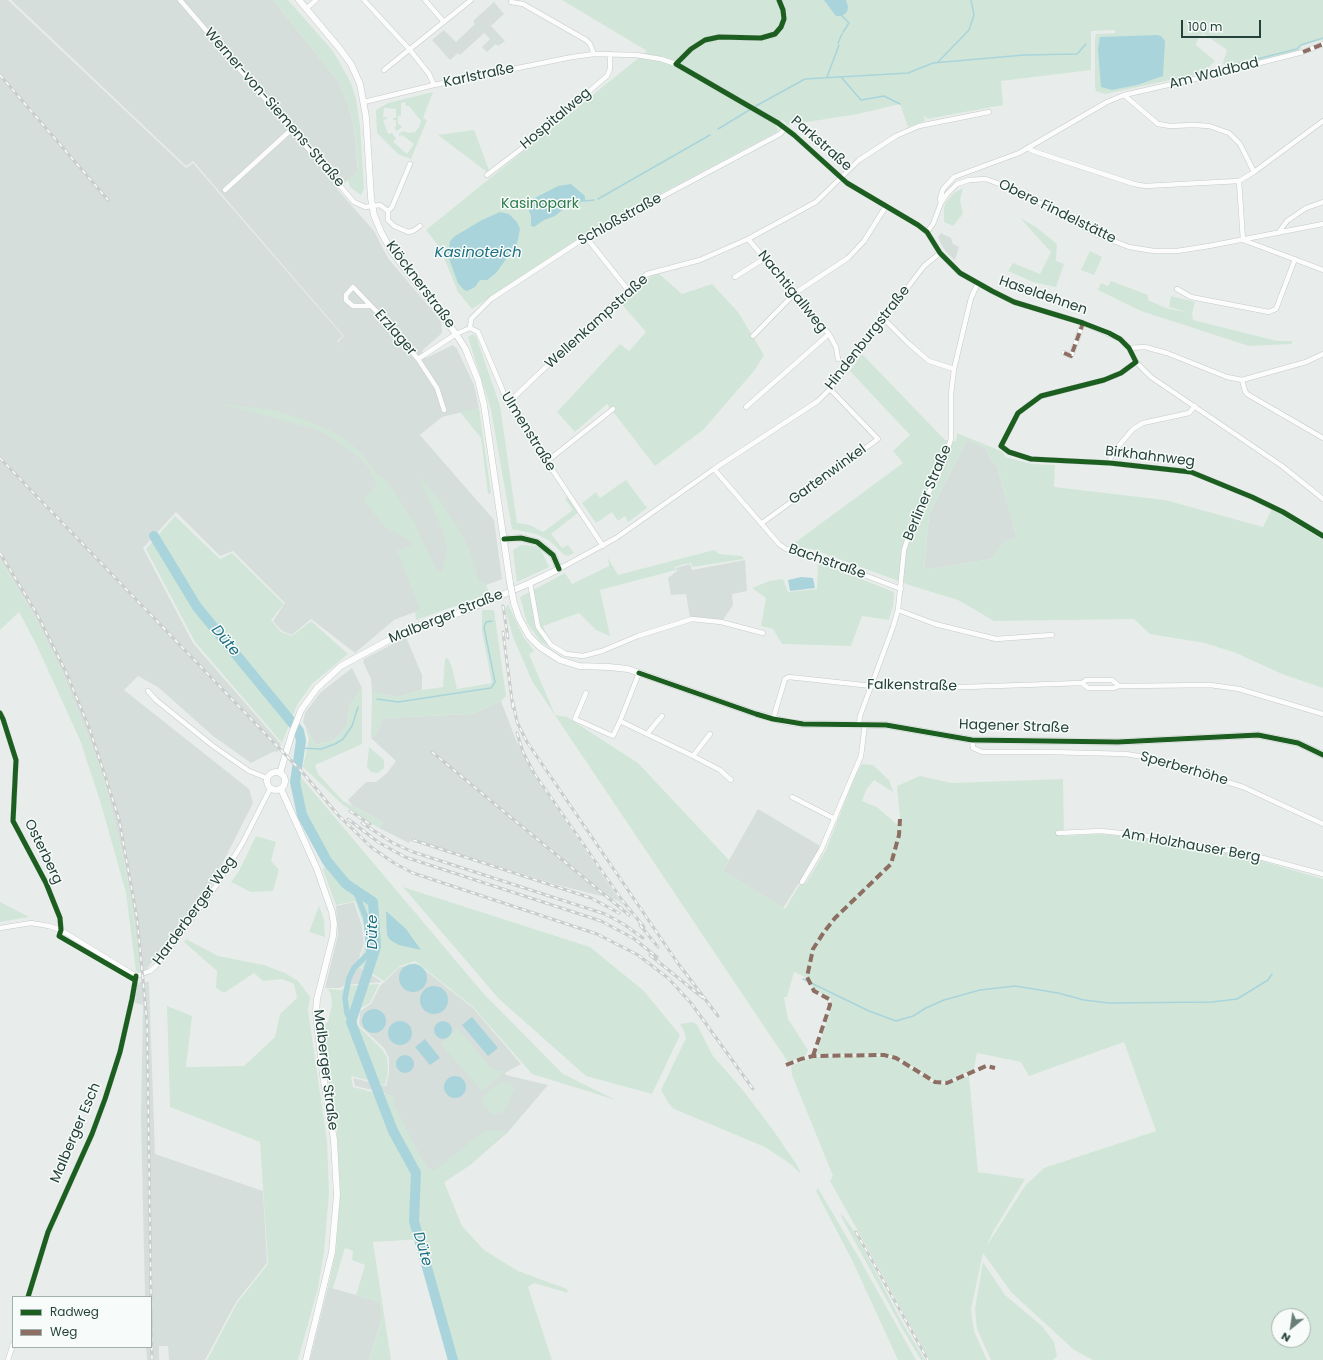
<!DOCTYPE html>
<html>
<head>
<meta charset="utf-8">
<style>
	body { margin:0 }
	#map { position:relative; width:1323px; height:1360px; overflow:hidden; background:#e8edeb; font-family:Poppins,sans-serif }
	canvas { display:block }
	.legend { position:absolute; left:12px; top:1296px; width:140px; height:52px; box-sizing:border-box; background:#f7fbf9; border:1px solid #a3b1ad; margin:0; padding:5px 7px; list-style:none; font-size:12px; color:#24423a }
	.legend li { display:flex; align-items:center; gap:8px; height:20px }
	.legend b { width:20px; border:1px solid #a3b1ad }
	.north { position:absolute; left:1271px; top:1308px; width:40px; height:40px; box-sizing:border-box; background:#f7fbf9; border:1px solid #a3b1ad; border-radius:50%; rotate:210deg; font-size:11px; font-weight:700; line-height:16px; text-align:center; color:#24423a }
	.north::after { content:''; display:block; margin:auto; width:14px; height:18px; background:#697e78; clip-path:polygon(50% 0,100% 100%,50% 72%,0 100%) }
	.scale { position:absolute; left:1181px; top:20px; width:80px; height:18px; box-sizing:border-box; border:2px solid #24423a; border-top:0; padding-left:5px; font-size:12px; line-height:14px; white-space:nowrap; color:#24423a; -webkit-text-stroke:3px #f7fbf9; paint-order:stroke }
</style>
</head>
<body>
<div id="map">
<canvas width="1323" height="1360"></canvas>
<ul class="legend">
<li><b style="height:5px;background:#1b5e20"></b>Radweg</li>
<li><b style="height:5px;background:#8d6e63"></b>Weg</li>
</ul>
<div class="north">N</div>
<div class="scale">100 m</div>
</div>
<script>
const ctx = document.querySelector('canvas').getContext('2d');
ctx.lineJoin = 'round';
function paint(path, color) { ctx.fillStyle = color; ctx.fill(path, 'evenodd'); }
const toPath = rows => new Path2D(rows.map(r => 'M' + r).join(''));
function strokePath(path, color, width, dash) { ctx.strokeStyle = color; ctx.lineWidth = width; ctx.lineCap = dash ? 'butt' : 'round'; ctx.setLineDash(dash || []); ctx.stroke(path); }
function write(font, color, halo, rows, align = 'center') {
  ctx.font = font + ' Poppins,sans-serif'; ctx.lineWidth = 3; ctx.setLineDash([]); ctx.textBaseline = 'middle'; ctx.strokeStyle = halo; ctx.fillStyle = color; for (const [text, x, y, turn = 0] of rows) {
    ctx.save(); ctx.translate(x, y); ctx.rotate((+turn || 0) * Math.PI / 180); ctx.textAlign = isNaN(turn) ? turn : align; if (halo) ctx.strokeText(text, 0, 0); ctx.fillText(text, 0, 0); ctx.restore();
  }
}
const built = toPath([
	[0,0,8,0,186,168,193,163,343,336,337,341,350,356,338,342,344,336,193,161,186,166,11,0,273,0,339,82,348,104,354,127,358,172,337,189,374,231,388,258,441,321,442,333,422,351,426,358,453,345,457,349,474,385,479,408,442,417,420,435,494,520,502,579,394,620,355,653,311,619,292,635,282,631,273,621,285,603,233,551,220,556,176,512,143,548,193,643,281,744,277,753,275,751,251,763,213,736,158,687,138,676,124,690,249,789,253,803,208,892,145,971,140,972,134,918,126,869,103,775,63,674,35,617,0,559],
	[494,2,504,14,491,26,505,41,498,46,496,44,487,52,482,47,490,39,484,33,460,55,458,53,450,60,432,40,444,30,456,42,475,24,473,21],
	[941,233,951,238,953,244,959,247,955,260,947,253,942,246,938,237],
	[967,440,986,448,992,462,997,466,1017,538,1005,541,991,559,924,570,929,514],
	[745,560,747,591,732,594,733,605,723,620,690,618,686,594,671,595,668,578,677,571,676,568,690,564,692,570],
	[406,637,422,675,422,690,398,697,372,692,371,679,363,662,364,659],
	[352,668,362,688,350,705,347,726,334,740,316,745,303,722,305,713,321,692],
	[501,701,516,740,532,772,624,907,617,900,558,885,412,839,409,843,379,828,383,822,353,806,348,800,366,782,376,782,387,773,396,761,371,738,376,734,383,718,472,714],
	[758,809,822,847,783,908,723,871],
	[354,902,362,926,364,943,357,965,382,982,345,985,340,988,325,988,338,935,336,906],
	[416,963,473,1008,521,1064,505,1073,506,1075,548,1085,508,1132,470,1165,437,1187,385,1093,355,1086,353,1078,386,1086,389,1073,389,1058,384,1048,359,1025,360,1011,371,1004,380,986,400,967],
	[140,982,149,982,155,1154,263,1191,267,1263,236,1302,205,1360,169,1360,168,1346,159,1346,159,1360,147,1360,146,1347,151,1347,151,1297,145,1297,141,1116,143,1005,135,1003,137,985],
	[328,1287,380,1302,382,1318,369,1360,310,1360]
]);
const green = toPath([
	[273,0,288,0,333,51,351,83,356,99,360,126,364,189,361,195,350,187,348,180,357,172,358,167,354,127,348,104,339,82],
	[562,0,1323,0,1323,40,1301,46,1299,52,1226,69,1223,62,1227,50,1204,34,1199,36,1196,45,1215,61,1203,73,1105,94,1096,91,1095,87,1095,39,1096,34,1115,33,1115,30,1091,31,1091,70,1001,81,1003,105,927,119,924,115,925,121,908,127,900,104,858,114,788,125,782,120,776,126,778,129,777,132,589,232,472,309,458,292,440,248,426,230,647,51],
	[433,92,423,118,427,120,411,159,398,154,377,133,376,110,388,103],
	[405,102,406,106,409,106,421,121,419,127,415,132,409,133,403,131,399,134,399,136,402,135,414,144,407,154,393,142,396,139,392,133,388,134,383,120,387,119,387,117,383,117,384,108,396,109,396,118,393,118,393,120,396,120,396,126,394,128,397,131,402,127,398,123,398,116,401,116,401,103],
	[474,130,489,170,487,172,438,135],
	[963,188,960,200,963,214,953,226,944,222,944,208,946,202,954,193],
	[1020,218,1036,227,1057,244,1056,261,1064,264,1056,287,1033,282,1008,271,1013,263,1040,274,1051,252],
	[1090,251,1102,257,1094,275,1081,270],
	[657,272,682,294,712,284,738,312,764,355,754,371,703,430,655,466,607,404,575,432,557,412,620,344,629,351,646,332,619,301],
	[1111,281,1148,295,1148,300,1166,308,1190,313,1169,307,1171,296,1195,302,1192,314,1193,320,1277,341,1293,341,1291,344,1249,346,1141,311,1098,290,1101,283,1108,286],
	[473,334,476,336,500,406,517,523,530,525,543,532,573,510,565,499,568,497,579,512,551,534,562,548,568,545,574,553,568,556,564,555,550,541,536,534,512,529,491,410,468,337],
	[862,354,945,440,956,441,957,433,1003,452,1005,457,1032,464,1055,465,1054,487,1165,500,1263,527,1272,509,1323,540,1323,688,1282,674,1236,653,1205,643,1150,634,1134,619,994,621,958,600,912,586,812,549,789,547,903,463,893,451,910,435,850,371],
	[967,440,986,448,992,462,997,466,1017,538,1005,541,991,559,924,570,929,514],
	[222,404,272,410,297,417,333,432,350,443,362,454,376,473,389,483,414,523,437,571,442,572,446,557,447,546,442,529,419,477,438,498,458,528,469,549,478,581,486,583,489,594,416,620,415,612,420,609,397,551,407,547,412,547,412,542,384,526,363,499,377,486,370,470,360,458,331,437,315,429],
	[479,408,491,493,488,494,481,438,460,412],
	[626,480,647,508,628,522,625,516,618,521,612,512,596,523,582,503,596,492,600,498],
	[175,516,220,559,232,553,284,604,271,620,281,632,292,636,311,621,348,654,312,684,297,705,282,743,195,642,146,549],
	[521,545,535,546,541,550,549,567,517,582,513,550],
	[714,550,719,554,742,556,744,559,692,567,691,563,685,564,675,567,676,570,600,590,610,636,596,630,579,613,543,626,551,648,541,642,527,623,520,597,565,573,572,584,609,566,608,558,618,575],
	[0,559,35,617,63,674,103,775,126,869,134,918,140,972,136,971,126,893,101,804,80,740,37,646,19,612,0,630],
	[818,562,894,592,893,606,889,620,862,616,851,646,782,644,773,629,761,626,766,598,752,588,769,581,783,579,788,592,817,589],
	[508,604,523,636,534,651,529,654,555,715,567,717,638,763,729,860,723,871,785,909,799,886,803,882,806,883,826,850,856,774,862,764,873,765,889,780,893,792,874,780,866,790,862,801,877,807,901,828,897,786,920,776,952,783,1063,779,1064,836,1101,834,1148,839,1248,857,1323,879,1323,1360,1093,1360,1074,1350,1011,1292,983,1253,971,1309,974,1331,987,1360,930,1360,830,1181,833,1176,792,1075,791,1067,793,1065,814,1057,884,1056,896,1059,935,1084,948,1084,969,1076,978,1172,1025,1179,994,1230,986,1247,1025,1186,1044,1168,1156,1131,1124,1042,1029,1076,1021,1062,977,1053,974,1069,947,1081,935,1081,897,1057,884,1054,816,1054,832,1006,831,999,814,989,805,977,794,972,787,997,784,997,788,1019,808,1050,806,1055,788,1062,532,681,513,637,505,609],
	[1279,1316,1303,1316,1303,1340,1279,1340],
	[482,610,494,610,506,696,501,701,472,714,383,718,376,734,371,738,372,692,398,697,422,690,443,687,445,659,448,658,452,667,457,689,492,683,482,631],
	[362,688,362,744,315,765,318,774,343,801,383,822,379,828,343,805,303,767,309,739,305,726,316,745,334,740,347,726,350,705],
	[369,747,384,760,384,768,378,773,371,772,367,767],
	[300,776,483,993,563,1074,616,1100,532,1074,473,1007,415,961,400,966,384,981,358,965,366,943,364,926,355,901,336,905,323,870,329,857,305,814,298,787],
	[256,836,276,842,271,861,279,870,273,891,251,892,231,882,239,871],
	[403,887,590,947,644,991,680,1035,652,1094,586,1076,499,999],
	[0,902,29,917,0,922],
	[319,906,324,919,325,937,309,932],
	[186,939,218,956,264,965,285,973,298,981,310,997,308,1010,327,1141,329,1193,324,1252,318,1288,298,1360,207,1360,237,1303,268,1264,260,1142,170,1107,167,1006,192,1016,186,1067,244,1066,275,1037,280,1014,297,998,294,984,282,979,263,981,254,973,224,993,216,988,217,971,184,942],
	[379,984,370,1003,358,1010,357,1025,382,1049,387,1057,388,1072,385,1085,351,1076,353,1087,384,1095,385,1093,396,1098,393,1103,412,1141,429,1169,435,1170,486,1130,507,1131,470,1165,444,1182,462,1226,484,1250,518,1271,567,1289,568,1293,534,1283,528,1287,552,1360,455,1360,423,1239,373,1242,391,1360,369,1360,382,1319,380,1302,356,1295,365,1265,352,1260,353,1251,345,1248,333,1288,328,1287,336,1251,340,1195,337,1128,335,1112,330,1095,323,1026,328,1022,332,1005,331,995,328,989,341,990,346,986],
	[693,1022,697,1025,713,1056,742,1089,773,1130,797,1165,801,1174,789,1163,765,1147,674,1109,669,1104,661,1090,686,1038,684,1031,680,1024],
	[457,1028,493,1070,505,1071,482,1091,441,1044],
	[500,1082,511,1084,515,1089,502,1113,492,1114,481,1102,484,1096],
	[818,1188,859,1258,916,1360,898,1360,853,1262,816,1191],
	[841,1213,854,1231,902,1322,925,1360,921,1360,903,1330,842,1218],
	[983,1262,1005,1295,1042,1326,1054,1342,1057,1356,1053,1360,991,1360,977,1329,975,1309]
]);
const water = toPath([
	[824,0,846,0,848,7,847,12,842,16,836,16],
	[1157,35,1161,36,1165,41,1163,76,1137,85,1112,90,1101,87,1098,49,1100,37],
	[571,184,585,196,585,201,567,206,555,216,544,220,534,227,531,226,531,216,527,206,529,201,558,186],
	[500,212,509,214,517,222,520,229,517,244,496,273,487,280,480,280,475,287,467,291,464,290,458,283,448,256,450,241,455,236,482,220],
	[801,577,813,578,815,588,790,591,788,580],
	[386,911,406,929,421,950,399,945,390,940,387,935],
	'399 978a14 14 0 1 1 28 0a14 14 0 1 1-28 0Z',
	'420 1000a14 14 0 1 1 28 0a14 14 0 1 1-28 0Z',
	'362 1021a12 12 0 1 1 24 0a12 12 0 1 1-24 0Z',
	[472,1017,498,1048,488,1056,462,1025],
	'388 1033a12 12 0 1 1 24 0a12 12 0 1 1-24 0Z',
	'434 1030a9 9 0 1 1 18 0a9 9 0 1 1-18 0Z',
	[425,1039,440,1058,430,1065,415,1047],
	'396 1064a9 9 0 1 1 18 0a9 9 0 1 1-18 0Z',
	'444 1087a11 11 0 1 1 22 0a11 11 0 1 1-22 0Z'
]);
const stream = toPath([
	[842,16,849,23,843,32],
	[838,43,842,34],
	[938,62,969,30,974,15,971,0],
	[1213,70,1297,49,1301,45,1323,38],
	[827,77,839,45],
	[841,77,861,100,884,96,900,104],
	[754,107,805,79,908,73,933,63,1024,55,1077,54,1086,44],
	[718,129,751,109],
	[598,199,710,135],
	[585,201,594,200],
	[377,699,398,702,491,688,495,682,484,627,486,622,492,621],
	[300,748,321,749,335,744,343,739,352,726,358,707],
	[803,979,869,1011,896,1021,913,1016,926,1008,944,1000,980,990,1015,986,1058,993,1084,1000,1109,1003,1212,1002,1237,999,1268,980,1272,974]
]);
const canal = toPath([
	[351,1022,347,1013,345,998,349,978,354,968,369,953,366,918,355,890]
]);
const river = toPath([
	[154,536,197,607,299,731,301,741,295,782,302,815,327,861,346,884,373,902,376,947,351,1022,393,1131,416,1173,414,1221,453,1360]
]);
const street = toPath([
	[180,0,354,202,365,207,380,205,388,211],
	[364,0,410,50,429,74,434,85],
	[425,0,444,22],
	[511,2,523,4,586,40,590,44,594,54],
	[306,9,316,0],
	[676,64,691,49,705,40,719,37,761,38,775,34,781,27,784,19,783,10,779,0],
	[384,70,471,0],
	[1124,95,1158,124,1170,126,1194,125,1209,126,1229,133,1240,144,1254,172],
	[364,102,434,85,572,57,594,54,636,55,661,59,676,64,778,123,794,135,847,183,918,225,927,232,940,253,960,273,992,291,1014,302,1083,323,1120,339,1129,348,1136,362,1151,377,1282,466,1323,499],
	[1028,148,1033,151,1134,184,1145,186,1239,181,1254,172,1323,121],
	[410,164,392,207,388,211,388,220,394,226,408,232,413,231,420,226],
	[487,175,525,146,607,76,610,69,610,54],
	[1239,181,1243,240,1323,270],
	[225,190,292,129],
	[941,203,947,194,957,184,969,180,986,179,1018,191,1098,235,1129,247,1154,251,1177,251,1209,246,1323,224],
	[927,232,933,224,941,203,940,199,943,189,954,177,1019,153,1107,102,1124,95,1212,75,1303,52,1323,44],
	[1278,233,1287,221,1306,208,1323,202],
	[586,237,628,290],
	[735,277,765,258],
	[1177,289,1191,297,1269,312,1276,309,1295,259],
	[371,306,353,306,346,300,346,295,353,287,378,313,418,359,437,388,444,410],
	[883,318,908,343,929,361,954,369],
	[470,328,471,319,491,299,586,237,780,134,786,128],
	[829,334,836,347,838,359],
	[753,336,795,293,848,258,864,241,886,206],
	[1129,348,1145,347,1167,353,1227,377,1242,380,1306,362,1323,354],
	[1064,353,1071,356,1083,323],
	[418,359,456,334,470,328,478,332,508,403,603,546],
	[1136,362,1121,373,1104,380,1041,396,1018,413,1001,446,1009,452,1031,459,1110,463,1191,472,1252,497,1283,512,1323,536],
	[1242,380,1245,391,1247,394,1323,438],
	[508,403,596,319,647,274,700,260,748,239,816,202,859,160,896,136,919,126,989,112],
	[746,407,829,334,748,239],
	[546,462,613,409],
	[1110,463,1111,455,1133,429,1143,423,1189,413,1195,406],
	[714,469,779,544,786,549,804,552,901,589],
	[762,523,878,439,830,389],
	[559,569,616,538,714,469,818,401,830,389,924,266,940,253],
	[530,583,538,627,551,645,566,654,583,656,602,651,638,636,692,619,721,622,763,633],
	[898,610,935,624,996,639,1052,635],
	[1082,683,1088,688,1114,688,1119,686],
	[148,691,156,700,213,746,249,771,267,778],
	[586,693,575,719,613,736,620,721,693,756,720,770,731,780],
	[0,713,3,719,16,760,13,821,46,883,60,918,61,930],
	[773,719,785,679,789,677,872,686,935,688,1082,683,1086,680,1112,680,1119,686,1124,686,1210,685,1239,689,1323,714],
	[620,721,639,673],
	[859,724,860,716,893,627,898,610,904,550,912,525,942,467,951,439,951,394,954,369,971,298,978,283],
	[647,734,662,716],
	[972,740,973,748,982,752,1050,752,1126,754,1150,758,1243,787,1323,824],
	[693,756,710,734],
	[792,797,835,819],
	[1058,833,1101,831,1149,836,1248,854,1323,874],
	[802,882,821,850,861,756,865,724],
	[0,928,31,923,49,926,61,930,136,976,150,971,156,966,216,886,242,844,270,789],
	[28,1297,48,1232,92,1134,105,1099,120,1052,132,999,136,976],
	[8,1360,13,1344]
]);
const secondary = toPath([
	[299,0,340,49,351,64,360,84,366,117,371,198,374,215,381,232,392,252,456,334,465,348,478,380,484,405,510,583],
	[514,603,519,618,529,636,540,647,560,660,579,666,609,667,628,669,756,714,787,722,803,724,886,725,972,740,1118,742,1258,735,1298,743,1323,755],
	'267 781a9 9 0 1 1 18 0a9 9 0 1 1-18 0Z',
	[280,773,292,733,301,710,317,688,341,666,400,634,425,623,462,612,530,583,559,569,553,555,537,542,521,538,504,539],
	[281,789,317,869,332,912,334,924,333,936,317,999,316,1012,323,1075,334,1140,337,1195,332,1252,306,1360]
]);
const rail = toPath([
	[0,75,108,200],
	[0,458,304,774,338,815,371,847,394,863,413,873,597,934,638,955,668,978,691,1003,753,1089],
	[0,553,37,614,66,672,90,730,119,819,137,918,147,1022,151,1297],
	[503,606,508,638],
	[503,632,513,708],
	[513,702,517,722,527,742,677,962,718,1016],
	[517,733,523,752,534,773,622,900,644,927],
	[432,752,629,915],
	[350,811,370,824],
	[348,819,378,842,405,857,601,921,633,938,657,957],
	[362,823,393,843,413,852,605,914,622,923,643,938],
	[413,840,591,898,619,913],
	[640,925,658,947],
	[650,955,703,998],
	[856,1232,928,1360],
	[151,1310,152,1360]
]);
const secondaryBridge = toPath([
	[510,583,514,603]
]);
const quiet = toPath([
	[1303,52,1323,44],
	[1064,353,1071,356,1083,323],
	[813,1056,830,1005,829,999,814,991,807,977,813,949,824,932,835,918,891,864,899,835,900,819],
	[786,1065,801,1059,813,1056,884,1055,896,1058,935,1082,947,1083,986,1066,995,1068]
]);
const cycleway = toPath([
	[779,0,783,10,784,19,781,27,775,34,761,38,719,37,705,40,691,49,676,64,778,123,794,135,847,183,918,225,927,232,940,253,960,273,992,291,1014,302,1083,323,1109,333,1120,339,1129,348,1136,362,1121,373,1104,380,1041,396,1018,413,1001,446,1009,452,1031,459,1110,463,1191,472,1252,497,1283,512,1323,536],
	[504,539,521,538,537,542,553,555,559,569],
	[639,673,756,714,773,719,803,724,886,725,972,740,1118,742,1258,735,1298,743,1323,755],
	[0,713,3,719,16,760,13,821,46,883,60,918,61,930,59,936,135,980],
	[28,1297,48,1232,92,1134,105,1099,120,1052,132,999,136,976]
]);
const streetNames = [
	["Am Waldbad",1214,74,-14],
	["Karlstraße",479,76,-12],
	["Werner-von-Siemens-Straße",274,108,49],
	["Hospitalweg",556,119,-40],
	["Parkstraße",821,144,41],
	["Obere Findelstätte",1057,212,26],
	["Schloßstraße",620,220,-29],
	["Klöcknerstraße",420,285,53],
	["Nachtigallweg",792,292,51],
	["Haseldehnen",1043,296,19],
	["Wellenkampstraße",597,322,-42],
	["Erzlager",395,333,49],
	["Hindenburgstraße",868,338,-52],
	["Ulmenstraße",528,432,58],
	["Birkhahnweg",1150,457,7],
	["Gartenwinkel",828,475,-36],
	["Berliner Straße",928,493,-67],
	["Bachstraße",827,562,19],
	["Malberger Straße",446,617,-22],
	["Falkenstraße",912,686,1],
	["Hagener Straße",1014,727,2],
	["Sperberhöhe",1184,769,16],
	["Am Holzhauser Berg",1191,846,10],
	["Osterberg",43,852,64],
	["Harderberger Weg",195,911,-54],
	["Malberger Straße",325,1070,83],
	["Malberger Esch",76,1133,-67]
];
const parkNames = [
	["Kasinopark",540,204]
];
const waterNames = [
	["Kasinoteich",478,253],
	["Düte",225,641,50],
	["Düte",373,932,-90],
	["Düte",422,1249,74]
];
paint(built, '#d6dedb');
paint(green, '#d1e6d8');
paint(water, '#a9d4db');
strokePath(stream, '#a9d4db', 1.5);
strokePath(canal, '#a9d4db', 5.5);
strokePath(river, '#a9d4db', 10);
strokePath(street, '#c5cac8', 5.5);
strokePath(secondary, '#c3cbc8', 7);
strokePath(street, '#fcfcfc', 4.5);
strokePath(secondary, '#fcfcfc', 6);
strokePath(rail, '#c9cdcc', 3);
strokePath(rail, '#f7fbf9', 1.5, [4.5]);
strokePath(secondaryBridge, '#c3cbc8', 7, []);
strokePath(secondaryBridge, '#fcfcfc', 6);
strokePath(quiet, '#8d6e63', 4, [8, 4]);
strokePath(cycleway, '#1b5e20', 5);
write('14px', '#24423a', '#f7fbf9', streetNames);
write('14px', '#2d7a4b', '#f7fbf9', parkNames);
write('italic 15px', '#1c6f80', '#f7fbf9', waterNames);
</script>
</body>
</html>
